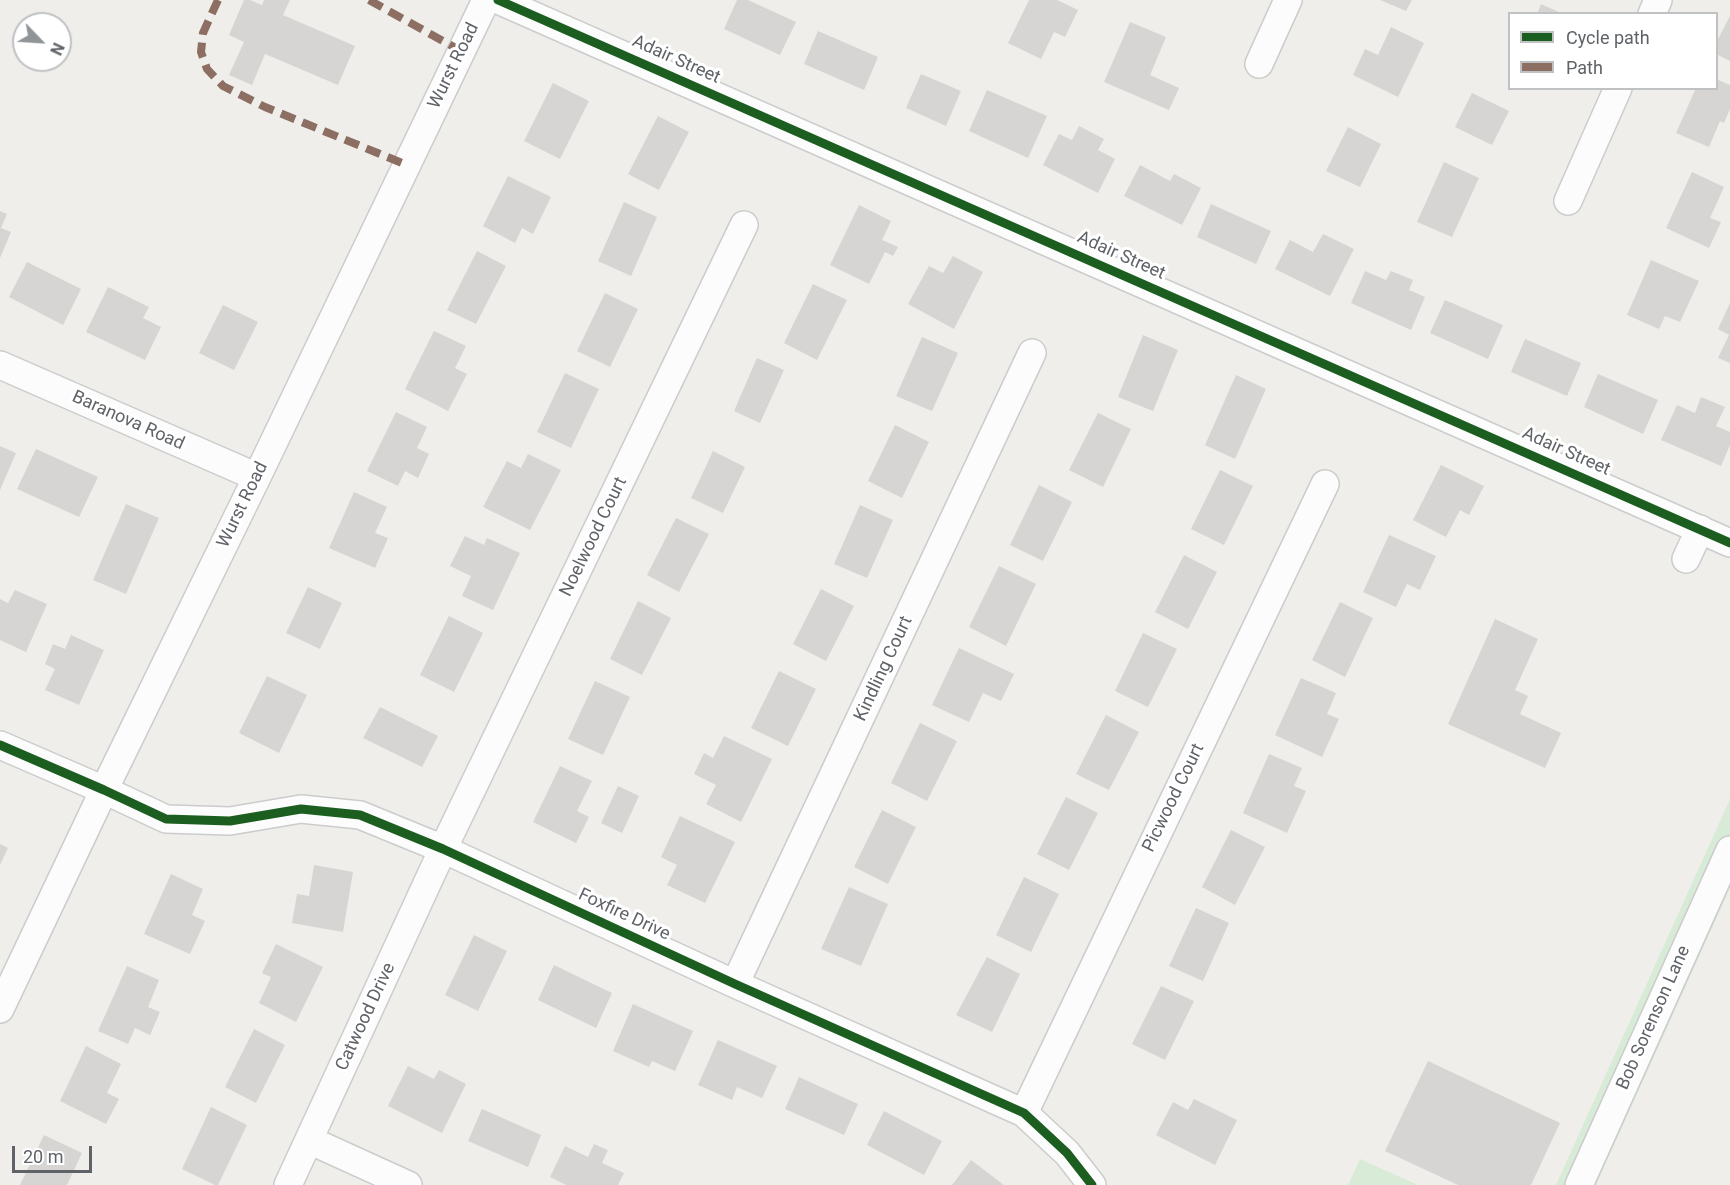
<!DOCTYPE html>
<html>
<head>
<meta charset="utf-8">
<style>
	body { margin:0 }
	#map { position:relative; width:1730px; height:1185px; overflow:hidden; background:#efeeea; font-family:Roboto,sans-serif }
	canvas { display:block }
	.legend { position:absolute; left:1508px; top:12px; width:210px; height:78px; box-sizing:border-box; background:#fff; border:2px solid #bfc1c3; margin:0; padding:8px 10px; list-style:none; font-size:18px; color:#5f6368 }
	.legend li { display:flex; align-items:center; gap:12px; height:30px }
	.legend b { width:30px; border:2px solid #bfc1c3 }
	.north { position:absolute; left:12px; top:12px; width:60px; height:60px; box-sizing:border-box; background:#fff; border:2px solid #bfc1c3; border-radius:50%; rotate:115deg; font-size:16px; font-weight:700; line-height:24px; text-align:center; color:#5f6368 }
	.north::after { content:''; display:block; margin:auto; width:21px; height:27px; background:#919496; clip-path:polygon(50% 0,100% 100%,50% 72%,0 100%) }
	.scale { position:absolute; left:12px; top:1146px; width:80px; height:27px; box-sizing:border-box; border:3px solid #5f6368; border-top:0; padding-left:8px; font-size:18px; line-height:21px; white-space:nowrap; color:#5f6368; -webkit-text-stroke:4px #fff; paint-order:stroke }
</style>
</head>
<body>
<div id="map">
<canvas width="1730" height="1185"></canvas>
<ul class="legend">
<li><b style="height:8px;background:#1b5e20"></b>Cycle path</li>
<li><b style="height:8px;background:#8d6e63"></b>Path</li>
</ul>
<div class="north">N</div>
<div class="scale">20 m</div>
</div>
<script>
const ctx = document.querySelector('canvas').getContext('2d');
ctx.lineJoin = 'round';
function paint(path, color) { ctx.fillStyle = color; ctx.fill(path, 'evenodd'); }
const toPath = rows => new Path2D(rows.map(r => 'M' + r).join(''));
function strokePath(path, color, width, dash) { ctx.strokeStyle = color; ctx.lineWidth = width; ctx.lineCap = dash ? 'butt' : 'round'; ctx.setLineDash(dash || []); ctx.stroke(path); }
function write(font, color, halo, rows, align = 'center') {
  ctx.font = font + ' Roboto,sans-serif'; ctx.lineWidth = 6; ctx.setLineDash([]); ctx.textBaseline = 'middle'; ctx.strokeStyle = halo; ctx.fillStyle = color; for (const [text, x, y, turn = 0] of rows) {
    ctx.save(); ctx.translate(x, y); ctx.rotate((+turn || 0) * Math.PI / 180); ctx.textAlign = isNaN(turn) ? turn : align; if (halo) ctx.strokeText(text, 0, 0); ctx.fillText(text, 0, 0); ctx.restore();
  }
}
const green = toPath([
	[1730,799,1730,888,1596,1185,1556,1185],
	[1360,1159,1418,1185,1348,1185]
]);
const building = toPath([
	[244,0,250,0,262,5,264,0,290,0,283,15,355,46,338,85,265,54,252,85,229,75,244,42,229,35],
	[737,0,748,0,796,22,780,55,724,29],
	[1029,0,1057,0,1078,10,1065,37,1054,32,1041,59,1008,43],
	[1380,0,1412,0,1406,11],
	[1541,4,1563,14,1537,14],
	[1730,16,1730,61,1716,54,1716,43],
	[1130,22,1166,37,1150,75,1179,88,1169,110,1104,82],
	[1391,27,1424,43,1398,97,1353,75,1365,49,1378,55],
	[818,31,878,57,864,90,804,64],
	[921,74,961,91,946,126,906,108],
	[1716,79,1730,85,1730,109,1724,123,1720,121,1709,147,1676,133,1696,88,1716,88],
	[553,83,589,101,560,159,524,141],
	[987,90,1047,116,1028,158,969,131],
	[1472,93,1509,111,1492,145,1455,127],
	[658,116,689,132,659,190,628,174],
	[1079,126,1104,139,1098,150,1115,159,1098,193,1043,165,1059,134,1072,140],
	[1348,127,1381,144,1360,187,1326,171],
	[1444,162,1479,178,1452,237,1417,222],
	[1140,165,1170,181,1174,174,1201,188,1182,225,1124,196],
	[1692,172,1724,187,1710,218,1721,222,1709,248,1666,228],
	[508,176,551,197,533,234,522,228,515,243,483,226],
	[624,202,657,217,631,276,598,261],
	[1211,204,1271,231,1256,264,1197,237],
	[859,205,891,221,882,240,898,247,893,256,885,252,869,284,830,265],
	[0,211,7,214,1,228,11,232,0,258],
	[1323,234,1354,249,1330,296,1275,269,1290,240,1313,252],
	[477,251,506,266,476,324,447,310],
	[953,256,983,272,954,329,908,304,929,266,943,273],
	[1651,260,1699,281,1680,322,1665,316,1659,329,1627,315],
	[27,262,81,289,63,325,9,297],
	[1365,271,1386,280,1391,271,1413,280,1409,290,1425,297,1411,330,1351,303],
	[813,284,847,300,817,360,784,343],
	[108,287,149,307,143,318,161,327,145,360,86,332],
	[605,293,638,309,610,367,577,351],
	[1445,300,1503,325,1488,359,1430,333],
	[1730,303,1730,363,1718,358,1729,335,1718,329],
	[223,305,258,322,234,370,199,353],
	[434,331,466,346,455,368,467,374,448,411,405,389],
	[1143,335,1178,350,1153,411,1118,397],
	[922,337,958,353,932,411,896,396],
	[1525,339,1581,363,1567,396,1511,372],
	[757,358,784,370,760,423,734,411],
	[565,373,599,389,571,448,537,432],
	[1598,374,1658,400,1643,434,1584,407],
	[1236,375,1266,389,1235,459,1205,445],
	[1701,397,1725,407,1716,426,1730,432,1730,445,1721,466,1661,440,1677,405,1695,413],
	[396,412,427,427,417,448,429,454,418,478,405,471,398,486,367,471],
	[1098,413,1131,429,1103,487,1069,470],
	[895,425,929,442,902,498,868,481],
	[0,446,16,453,0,490],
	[36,449,98,477,79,517,17,489],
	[713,451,745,467,723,513,691,498],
	[528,454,561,470,530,530,483,507,507,461,521,468],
	[1441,465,1484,486,1469,515,1460,510,1446,537,1413,520],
	[1220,470,1253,486,1224,545,1191,529],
	[1039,485,1072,502,1043,561,1010,545],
	[354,492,387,507,375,533,388,538,375,568,329,548],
	[126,504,159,518,126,594,93,580],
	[860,505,893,520,867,578,834,564],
	[676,518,709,534,679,592,647,575],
	[1389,535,1436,556,1420,590,1407,584,1396,607,1363,592],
	[465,536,484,545,487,538,520,553,493,610,462,596,471,576,450,566],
	[1184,555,1217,572,1188,629,1155,612],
	[999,566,1036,584,1006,646,969,627],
	[308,587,342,603,320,649,286,633],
	[821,589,854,606,826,661,793,644],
	[15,590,47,604,26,652,0,640,0,599,8,603],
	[638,601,671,618,642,675,610,659],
	[1340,602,1373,618,1345,677,1312,660],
	[449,616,483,633,454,692,420,675],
	[1495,619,1538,639,1515,690,1528,696,1520,714,1561,733,1545,768,1448,724],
	[1143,633,1177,649,1148,707,1115,691],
	[71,635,104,650,79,705,45,690,55,669,45,664,53,644,65,649],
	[959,648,1014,674,1001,701,983,693,969,722,932,705],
	[779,671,816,689,788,746,751,728],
	[267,676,307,695,279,753,239,733],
	[1301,678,1336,693,1327,714,1339,719,1322,757,1275,735],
	[595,681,630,697,603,755,568,739],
	[380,707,438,736,422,767,363,738],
	[1106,715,1139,732,1109,790,1076,774],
	[920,723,957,741,927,801,891,783],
	[724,736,772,759,741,822,706,804,716,785,694,774,704,753,713,758],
	[1269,754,1302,768,1294,786,1306,791,1287,833,1243,813],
	[560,766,592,781,577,811,589,817,576,843,533,822],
	[618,786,639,796,622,833,601,823],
	[1066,797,1098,813,1069,870,1037,854],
	[882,810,916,827,888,884,854,867],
	[680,816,735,842,705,903,667,885,677,865,661,857],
	[1231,830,1265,847,1235,905,1202,887],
	[0,844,8,848,0,865],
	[314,865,353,872,343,932,292,923,297,894,309,896],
	[171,874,203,889,192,915,205,921,190,954,144,934],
	[1024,877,1059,894,1031,952,996,935],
	[849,887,888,904,861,966,821,949],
	[1196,908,1229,923,1203,981,1169,966],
	[474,935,507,951,478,1011,445,995],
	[276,944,323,967,296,1022,259,1003,271,977,262,973],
	[987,957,1020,974,992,1032,956,1015],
	[554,965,612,993,596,1028,538,1000],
	[127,966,159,980,148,1007,160,1012,150,1035,135,1028,128,1044,98,1031],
	[1161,986,1194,1001,1165,1060,1132,1044],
	[633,1004,693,1031,675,1071,652,1061,649,1067,613,1051],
	[254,1029,285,1045,256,1103,225,1087],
	[718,1040,777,1066,762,1098,737,1087,732,1100,698,1085],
	[86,1046,121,1064,107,1093,119,1099,106,1124,60,1101],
	[1428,1061,1560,1123,1531,1185,1458,1185,1385,1151],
	[408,1066,434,1079,439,1070,466,1084,442,1133,388,1106],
	[799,1077,858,1104,844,1135,785,1109],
	[1194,1099,1237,1120,1215,1165,1156,1135,1173,1102,1188,1110],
	[211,1107,247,1125,218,1185,215,1185,182,1169],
	[482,1109,541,1135,528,1167,468,1141],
	[884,1111,942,1141,924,1175,867,1145],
	[44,1135,82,1153,67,1185,20,1185],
	[594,1144,608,1150,602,1163,624,1173,618,1185,566,1185,550,1177,565,1146,588,1157],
	[971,1160,1004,1185,952,1185]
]);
const minor = toPath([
	[498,0,1730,543],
	[1652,14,1658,0],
	[1259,64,1288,0],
	[1568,201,1618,88],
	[0,365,257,477],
	[1686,559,1700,529],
	[0,745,104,790,166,819,230,821,301,809,360,815,443,849,735,984,1024,1113,1067,1153,1092,1185],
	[735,984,1032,353],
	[0,1009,104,790,257,477,486,0],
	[1024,1113,1325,484],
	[309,1140,408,1185],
	[288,1185,443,849,744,225],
	[1579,1185,1730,850]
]);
const quiet = toPath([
	[218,0,203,33,201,52,207,69,223,86,265,107,407,165],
	[369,0,461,51]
]);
const cycleway = toPath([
	[498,0,1730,543],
	[0,745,104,790,166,819,230,821,301,809,360,815,443,849,735,984,1024,1113,1067,1153,1092,1185]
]);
const streetNames = [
	["Adair Street",676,60,24],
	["Wurst Road",454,66,-64],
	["Adair Street",1121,256,24],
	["Baranova Road",128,421,24],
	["Adair Street",1566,452,24],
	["Wurst Road",243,505,-64],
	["Noelwood Court",594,537,-64],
	["Kindling Court",884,669,-65],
	["Picwood Court",1174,798,-64],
	["Foxfire Drive",624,915,25],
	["Catwood Drive",366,1017,-65],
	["Bob Sorenson Lane",1654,1018,-66]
];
paint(green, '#d8ebd6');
paint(building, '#d6d5d3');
strokePath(minor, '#cbcccc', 30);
strokePath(minor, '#fdfcfc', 27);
strokePath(quiet, '#8d6e63', 8, [15, 8]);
strokePath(cycleway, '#1b5e20', 9);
write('18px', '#5f6368', '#fff', streetNames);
</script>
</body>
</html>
